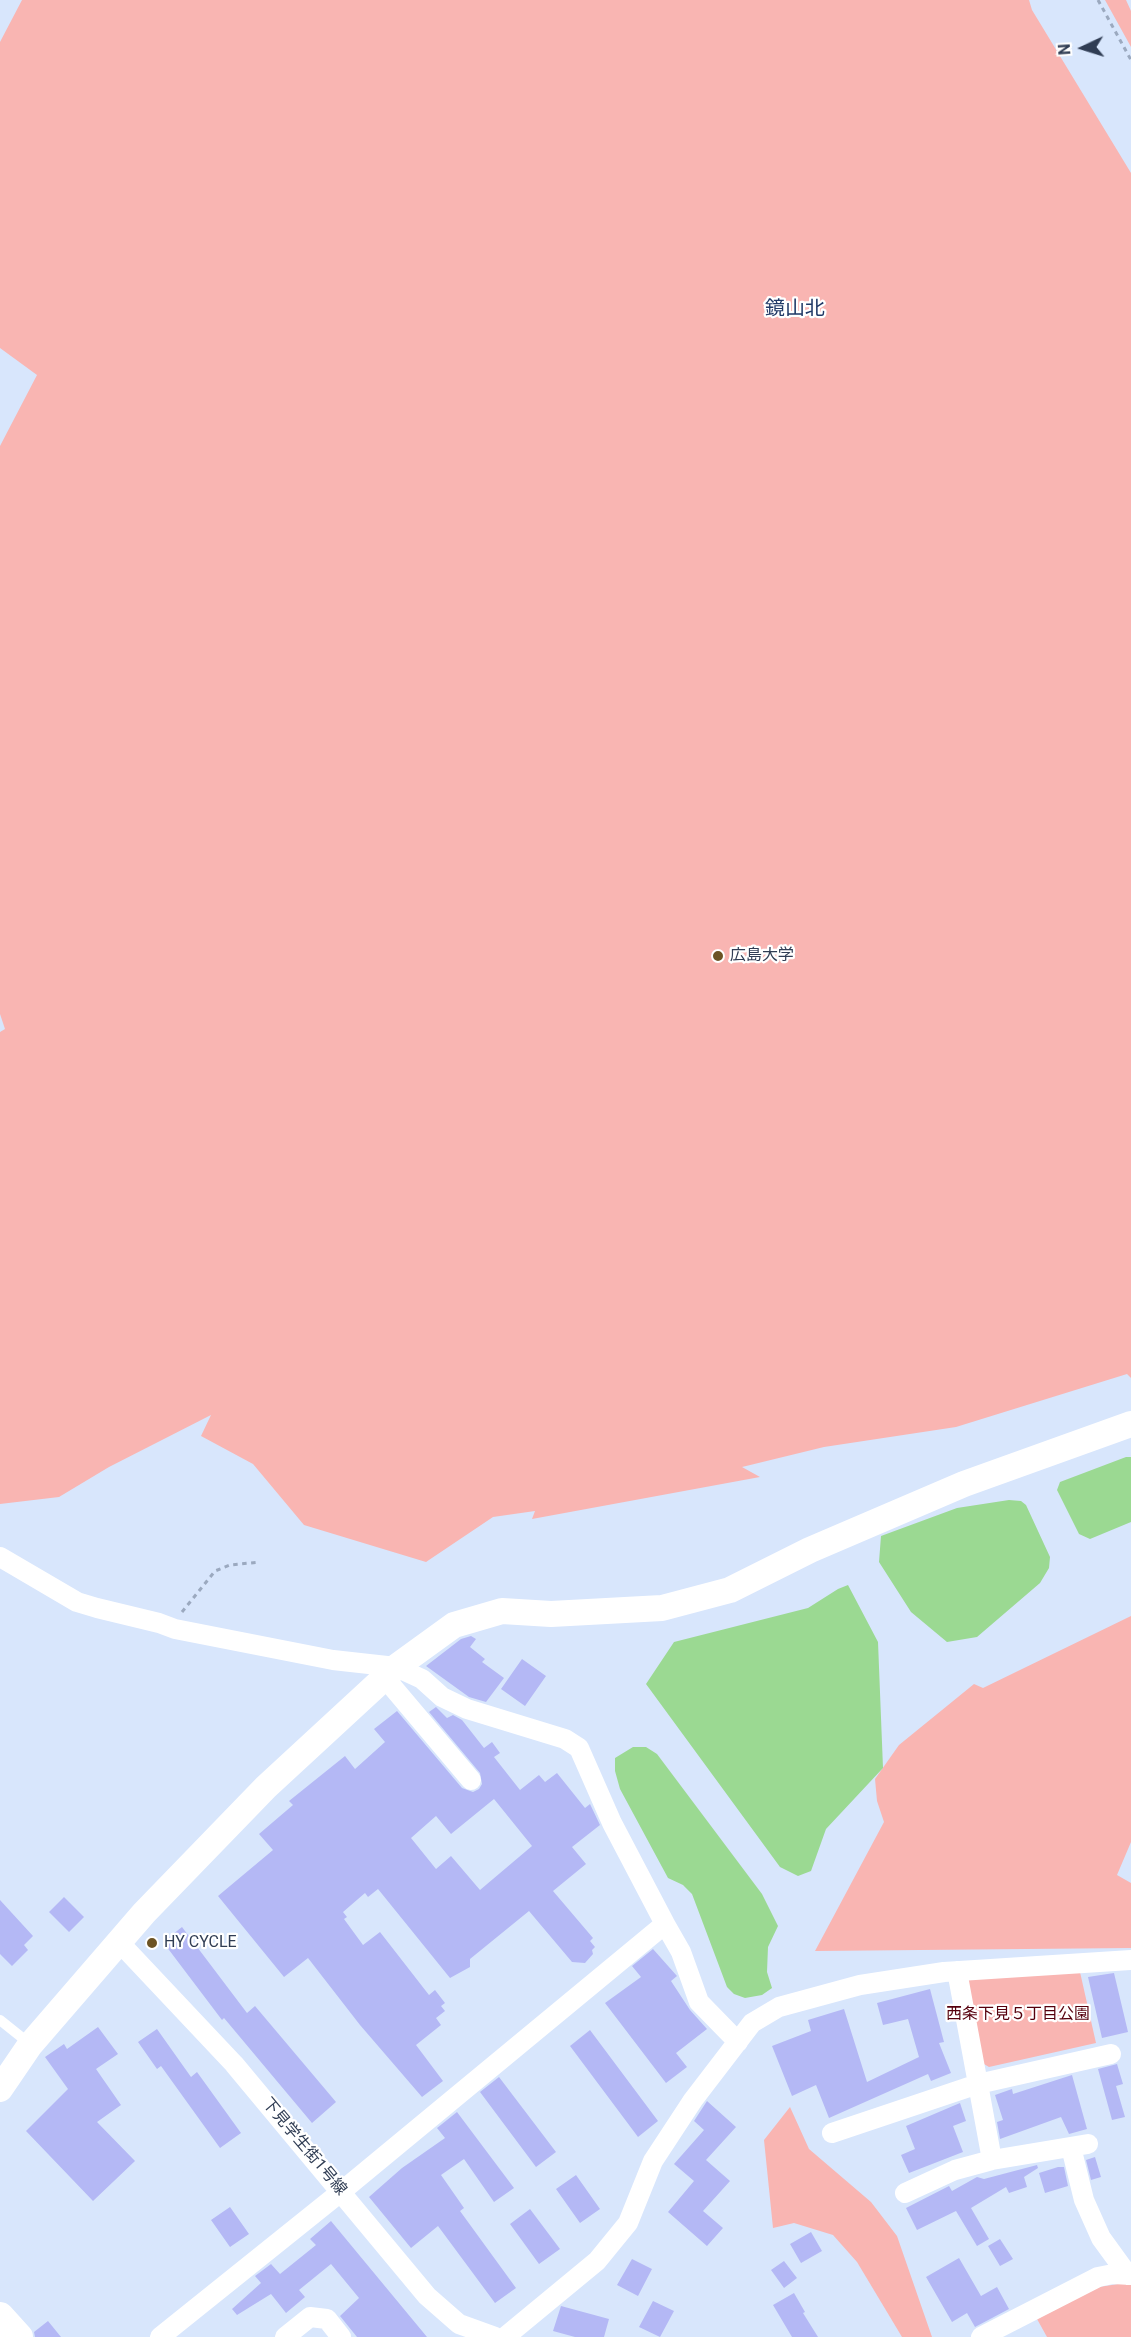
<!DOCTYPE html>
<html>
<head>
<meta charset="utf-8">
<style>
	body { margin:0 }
	#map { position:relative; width:1131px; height:2337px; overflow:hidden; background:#d8e6fc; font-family:Roboto,sans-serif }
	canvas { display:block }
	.north { position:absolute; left:1053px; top:18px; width:60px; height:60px; -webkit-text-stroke:4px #fff; paint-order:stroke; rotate:266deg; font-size:16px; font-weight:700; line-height:24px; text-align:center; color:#303d54 }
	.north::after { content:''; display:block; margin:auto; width:21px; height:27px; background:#303d54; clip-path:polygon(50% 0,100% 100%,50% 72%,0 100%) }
</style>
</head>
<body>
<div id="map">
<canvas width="1131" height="2337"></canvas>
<div class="north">N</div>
</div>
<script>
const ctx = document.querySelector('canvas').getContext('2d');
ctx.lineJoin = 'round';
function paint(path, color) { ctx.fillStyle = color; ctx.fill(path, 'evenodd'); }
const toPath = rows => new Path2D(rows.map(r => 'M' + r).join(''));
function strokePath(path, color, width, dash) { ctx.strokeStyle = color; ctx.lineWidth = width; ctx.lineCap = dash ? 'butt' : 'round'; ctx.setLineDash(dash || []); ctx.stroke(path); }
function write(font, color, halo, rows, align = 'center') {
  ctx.font = font + ' Roboto,"Noto Sans JP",sans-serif'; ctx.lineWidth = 4.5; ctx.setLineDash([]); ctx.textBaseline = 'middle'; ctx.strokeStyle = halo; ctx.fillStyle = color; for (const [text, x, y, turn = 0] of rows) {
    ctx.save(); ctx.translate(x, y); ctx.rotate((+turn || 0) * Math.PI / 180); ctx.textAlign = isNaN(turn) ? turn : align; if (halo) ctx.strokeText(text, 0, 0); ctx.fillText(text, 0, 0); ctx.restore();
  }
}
const green = toPath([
	[22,0,1029,0,1032,10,1131,173,1131,1378,1127,1374,956,1427,824,1447,742,1467,760,1477,532,1519,535,1511,493,1517,426,1562,304,1525,253,1464,201,1436,211,1415,109,1467,59,1497,0,1504,0,1032,5,1029,0,1014,0,446,37,375,0,348,0,42],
	[1105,0,1126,0,1131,11,1131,47],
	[1131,1616,1131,1842,1117,1875,1131,1883,1131,1948,815,1951,884,1822,877,1801,875,1779,899,1745,974,1684,983,1688],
	[1080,1972,1096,2043,989,2067,977,2060,963,1973],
	[790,2107,809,2149,871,2202,897,2236,932,2337,902,2337,857,2262,833,2235,794,2223,773,2228,764,2140],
	[1131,2282,1131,2337,1047,2337,1037,2319,1099,2287]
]);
const water = toPath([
	[1126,1457,1131,1457,1131,1522,1090,1539,1079,1534,1057,1490,1060,1482],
	[1009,1500,1021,1501,1026,1505,1050,1557,1049,1568,1040,1583,977,1637,947,1642,911,1612,879,1562,881,1536,957,1508],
	[848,1585,878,1642,883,1768,826,1829,811,1871,798,1876,780,1867,646,1684,674,1642,808,1608,838,1589],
	[633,1747,646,1747,657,1754,762,1894,778,1926,768,1947,767,1972,772,1988,762,1995,745,1998,734,1994,727,1987,692,1894,683,1885,668,1878,620,1789,615,1771,615,1758]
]);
const building = toPath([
	[471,1636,476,1639,470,1647,485,1659,482,1662,504,1678,486,1702,469,1697,426,1666,461,1639],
	[522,1659,546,1676,525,1706,501,1689],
	[436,1707,447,1718,453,1715,462,1720,484,1748,492,1742,500,1753,494,1757,520,1790,539,1775,545,1782,557,1773,585,1808,590,1804,600,1825,572,1847,586,1864,553,1891,593,1938,590,1941,595,1947,592,1950,593,1954,585,1963,572,1962,529,1911,470,1959,470,1967,450,1978,378,1889,368,1897,365,1893,343,1912,347,1917,344,1919,363,1945,380,1932,429,1995,435,1990,445,2003,441,2006,445,2011,436,2018,441,2025,416,2045,443,2081,422,2097,360,2025,308,1958,284,1977,218,1896,273,1850,259,1834,293,1805,289,1801,345,1756,355,1769,385,1742,374,1729,397,1711,462,1788,473,1792,479,1789,482,1784,480,1773,429,1712],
	[494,1799,532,1846,480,1890,451,1856,436,1869,411,1838,436,1816,451,1834],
	[64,1897,84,1917,69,1932,49,1912],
	[0,1900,33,1936,24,1945,28,1950,12,1966,0,1954],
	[182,1927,247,2013,255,2006,336,2102,312,2123,224,2018,222,2020,163,1942],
	[653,1949,677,1976,671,1981,690,2010,707,2029,676,2053,687,2067,666,2083,605,2003,641,1977,632,1966],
	[1114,1973,1128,2032,1102,2038,1088,1977],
	[930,1989,944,2042,939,2043,951,2073,931,2081,928,2074,829,2118,816,2085,792,2096,772,2046,811,2031,808,2020,844,2009,867,2082,919,2057,908,2019,883,2025,877,2003],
	[98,2027,118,2054,96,2069,121,2105,97,2122,135,2161,93,2201,26,2131,68,2089,45,2057,64,2044,67,2049],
	[157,2029,191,2077,197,2072,241,2133,220,2148,161,2066,157,2069,138,2042],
	[590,2030,658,2121,638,2137,570,2046],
	[1117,2064,1123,2084,1116,2086,1125,2117,1112,2120,1098,2069],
	[1072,2075,1087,2129,1069,2134,1061,2117,1000,2139,997,2122,1003,2120,995,2095,1012,2089,1013,2094],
	[499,2077,556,2152,536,2167,480,2092],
	[707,2101,736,2127,706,2160,730,2181,703,2211,723,2228,707,2246,668,2212,694,2181,674,2164,704,2130,694,2121],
	[960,2103,966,2121,953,2126,963,2152,909,2173,901,2155,915,2149,906,2126],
	[457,2112,514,2188,494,2202,464,2159,441,2175,464,2208,460,2211,516,2288,495,2303,438,2226,411,2248,369,2197,402,2168,445,2138,437,2128],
	[1095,2157,1101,2177,1091,2180,1086,2160],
	[1037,2165,1038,2168,1024,2177,1027,2187,1009,2193,1006,2187,971,2208,989,2239,977,2246,956,2211,917,2230,906,2208,949,2186,952,2191,977,2177,984,2179],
	[1058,2167,1064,2167,1068,2186,1045,2193,1039,2173],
	[576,2175,600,2209,580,2223,556,2189],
	[230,2207,249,2234,230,2247,211,2220],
	[530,2209,560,2249,539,2264,510,2224],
	[331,2221,427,2337,357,2337,340,2316,359,2298,331,2264,299,2290,305,2297,286,2313,271,2294,237,2315,232,2309,261,2283,255,2276,271,2264,280,2274,316,2245,310,2239],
	[811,2232,822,2251,801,2263,790,2244],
	[1000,2239,1013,2259,1000,2266,988,2246],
	[959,2258,981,2296,997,2287,1009,2309,975,2327,967,2313,952,2322,926,2277],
	[632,2259,652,2269,638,2296,617,2285],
	[784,2261,797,2278,784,2288,771,2270],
	[794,2293,805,2312,803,2313,818,2337,792,2337,773,2305],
	[653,2301,674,2311,660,2337,639,2327],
	[561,2306,609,2319,604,2337,575,2337,553,2331],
	[48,2321,61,2337,35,2337,34,2332]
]);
const path = toPath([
	[1098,0,1131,60],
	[182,1612,215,1571,230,1565,260,1562]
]);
const service = toPath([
	[0,2020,30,2044]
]);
const minor = toPath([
	[0,1557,77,1602,97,1608,159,1623,175,1629,333,1660,396,1667,422,1679,442,1697,467,1709,565,1739,579,1748,612,1823,665,1924],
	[385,1678,471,1780],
	[120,1943,234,2064,427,2296,459,2324,495,2337],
	[832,2133,978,2084,957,1971],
	[1088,2144,992,2160,978,2084,1111,2054],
	[1071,2147,1084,2200,1101,2238,1128,2275],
	[905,2193,955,2170,992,2160],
	[160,2337,342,2191,665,1924,681,1952,699,2002,738,2042],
	[285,2337,310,2317,327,2319,341,2337],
	[505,2337,597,2261,628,2223,653,2161,693,2100,752,2023,779,2007,860,1985,944,1972,1131,1960],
	[981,2337,1098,2277,1113,2274,1131,2275]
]);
const tertiary = toPath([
	[0,2089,30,2045,144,1913,266,1787,396,1667,454,1625,502,1611,551,1614,662,1608,730,1590,810,1550,964,1484,1131,1424]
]);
const secondary = toPath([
	[0,2316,19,2337]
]);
const markers = [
	[718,956,6,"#6c5324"],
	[152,1943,6,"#6c5324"]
];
const poiNames = [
	["広島大学",730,956],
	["HY CYCLE",164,1943]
];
const parkNames = [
	["西条下見５丁目公園",1018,2015]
];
const streetNames = [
	["下見学生街1号線",304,2147,50]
];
const quarterNames = [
	["鏡山北",795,310]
];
paint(green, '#f9b5b2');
paint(water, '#9bd992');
paint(building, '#b4b8f5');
strokePath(path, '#9ba9bf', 3, [4.5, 4.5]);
strokePath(service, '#fff', 10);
strokePath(minor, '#fff', 20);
strokePath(tertiary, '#fff', 26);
strokePath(secondary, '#fff', 28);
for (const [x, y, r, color] of markers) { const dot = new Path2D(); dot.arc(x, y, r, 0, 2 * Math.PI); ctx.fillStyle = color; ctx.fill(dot); strokePath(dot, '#fff', 2); }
write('16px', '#303d54', '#fff', poiNames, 'left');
write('16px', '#56000d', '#fff', parkNames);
write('16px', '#303d54', '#fff', streetNames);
write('20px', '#203966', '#fff', quarterNames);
</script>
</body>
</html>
